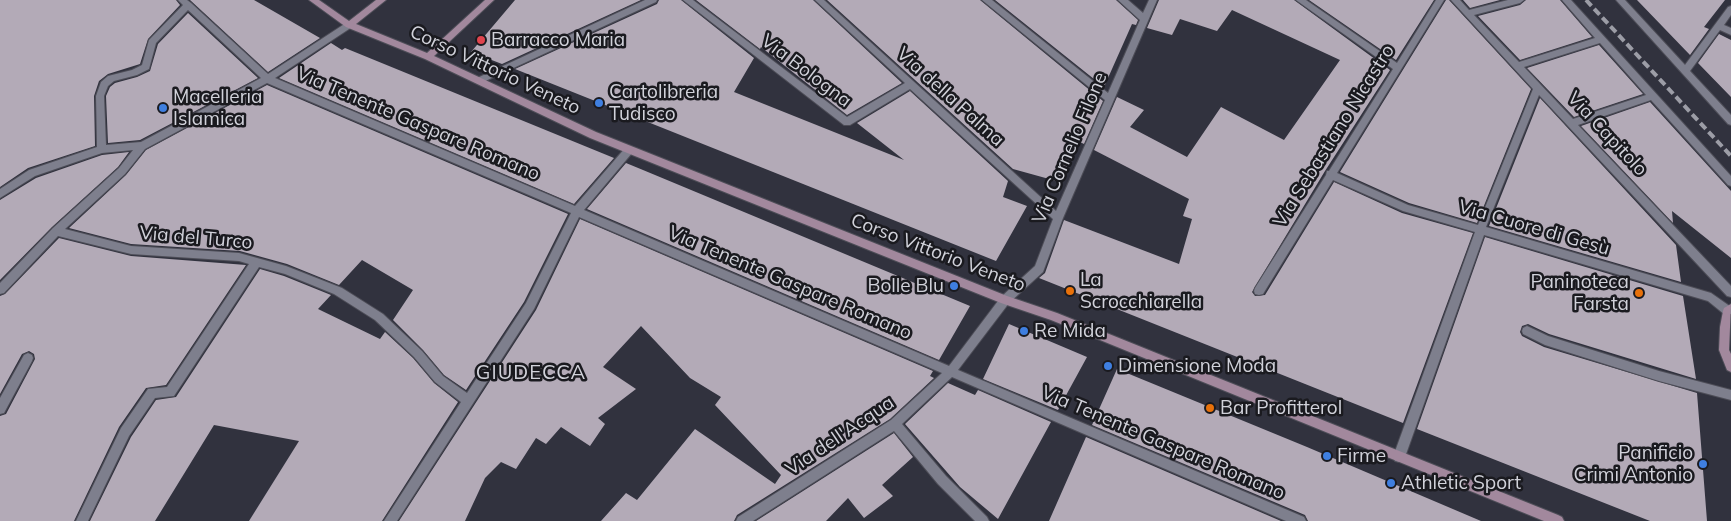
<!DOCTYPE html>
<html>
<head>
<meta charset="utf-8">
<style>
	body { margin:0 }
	canvas { display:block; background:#31323e }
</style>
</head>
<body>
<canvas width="1731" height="521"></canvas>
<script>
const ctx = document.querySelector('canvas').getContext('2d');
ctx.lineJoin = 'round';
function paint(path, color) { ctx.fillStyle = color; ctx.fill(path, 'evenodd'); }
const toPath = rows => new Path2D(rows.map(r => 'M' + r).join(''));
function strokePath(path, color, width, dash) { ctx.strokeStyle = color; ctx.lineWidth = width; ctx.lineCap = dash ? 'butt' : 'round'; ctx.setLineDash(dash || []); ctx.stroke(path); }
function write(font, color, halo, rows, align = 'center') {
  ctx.font = font + ' Mulish,sans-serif'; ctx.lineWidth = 5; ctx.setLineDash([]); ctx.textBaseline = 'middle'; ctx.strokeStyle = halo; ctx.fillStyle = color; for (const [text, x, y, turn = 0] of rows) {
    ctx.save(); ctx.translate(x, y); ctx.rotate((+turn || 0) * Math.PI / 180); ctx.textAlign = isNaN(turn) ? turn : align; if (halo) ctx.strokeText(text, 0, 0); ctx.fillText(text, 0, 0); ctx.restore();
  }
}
const building = toPath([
	[0,0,176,0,180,5,148,39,140,64,108,74,99,81,94,96,95,146,28,168,0,187],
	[190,0,254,0,320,38,268,72],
	[515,0,641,0,502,64,471,52],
	[659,0,681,0,754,58,734,92,904,160,857,123,910,91,1008,181,1003,197,1027,206,996,261,515,69,657,4],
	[696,0,813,0,902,83,847,115,761,47,760,49],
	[827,0,980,0,1103,101,1084,144,1078,141,1060,182,1013,169],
	[995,0,1116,0,1138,20,1136,25,1132,24,1104,87],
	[1159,0,1294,0,1390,70,1325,171,1252,292,1255,296,1265,295,1334,182,1402,213,1473,233,1403,423,1039,278,1045,273,1064,220,1179,264,1192,219,1183,216,1189,199,1094,150,1117,97,1144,110,1130,127,1187,157,1221,107,1284,140,1340,60,1232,10,1217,31,1180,19,1172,35,1147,28],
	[1309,0,1434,0,1396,60],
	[1446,0,1449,0,1531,89,1477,223,1409,203,1340,172],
	[1463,0,1500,0,1470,8],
	[1526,0,1560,0,1592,37,1520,60,1478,16,1520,5],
	[1637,0,1725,0,1704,27,1709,29,1690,55],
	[188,13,258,78,140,140,108,143,106,96,110,87,115,83,137,77,150,71,158,44],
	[1719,34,1731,40,1731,97,1698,63],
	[331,43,342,50,345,48,614,158,574,204,279,78],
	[1599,45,1643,94,1574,117,1527,68],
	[267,85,568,214,524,302,466,390,444,375,423,350,393,320,413,290,362,260,339,285,287,264,240,251,131,244,69,228,126,175,146,150],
	[1540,98,1676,245,1681,282,1489,226],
	[1650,102,1731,191,1731,258,1672,211,1673,223,1581,126],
	[129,152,118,167,52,227,0,280,0,200,36,178,102,155],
	[626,163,643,170,970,306,939,360,587,209],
	[580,219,933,371,930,376,934,378,890,419,737,515,734,521,601,521,626,493,637,500,695,429,775,484,781,475,715,405,721,397,690,378,641,326,603,367,636,389,598,418,605,424,590,446,561,427,546,444,536,438,516,469,501,462,485,478,465,521,399,521,536,310],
	[1485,237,1683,296,1696,379,1549,334,1528,324,1522,326,1520,332,1522,336,1544,347,1697,393,1707,521,1650,521,1417,429],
	[59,238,131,256,246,265,166,385,146,388,119,427,74,521,0,521,0,416,6,414,35,359,34,354,29,351,22,354,0,394,0,296,5,294],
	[260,269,284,276,331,295,318,309,380,339,385,332,413,358,434,383,458,402,382,521,249,521,299,441,214,425,155,521,90,521,131,437,156,400,176,397],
	[1009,324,1087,357,1058,410,983,379],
	[1117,369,1307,447,1481,521,1308,521,1305,515,1092,425],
	[948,383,975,395,978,390,1051,422,998,519,960,487,905,424],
	[894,433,913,457,882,485,893,496,864,518,848,498,826,521,756,521],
	[1086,437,1281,521,1049,521]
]);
const street = toPath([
	[178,0,187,0,191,3,268,74,346,23,352,23,352,27,275,78,575,206,626,147,632,147,634,150,632,153,584,210,949,366,1001,297,1035,266,1053,219,910,89,850,125,844,125,683,0,693,0,847,117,905,83,815,0,824,0,1056,211,1105,100,982,0,992,0,1108,93,1140,20,1118,0,1128,0,1143,13,1149,0,1157,0,1063,218,1043,272,1009,303,958,370,1304,517,1306,521,1286,521,952,377,902,424,946,476,987,517,989,521,975,521,938,484,894,431,753,521,736,521,738,517,891,420,942,373,579,217,534,309,397,521,384,521,461,402,435,382,414,357,375,320,334,294,285,274,259,267,174,396,155,398,129,436,88,521,76,521,121,428,148,389,167,387,249,264,239,261,131,254,58,236,4,293,0,294,0,283,53,228,119,168,133,150,102,153,35,176,0,198,0,189,29,170,97,147,96,96,101,82,108,76,132,70,142,65,149,40,183,5,178,0],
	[188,10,261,78,141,142,106,145,104,96,108,86,114,81,137,75,149,69,156,43,188,10],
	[267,83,571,213,526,303,467,393,443,376,422,351,383,314,342,288,286,266,239,253,131,246,65,229,125,174,145,149,267,83],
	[645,0,657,0,656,2,481,83,478,84,474,81,475,79,645,0],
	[1296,0,1306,0,1397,63,1436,0,1444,0,1337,173,1408,205,1478,225,1533,89,1451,0,1460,0,1469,10,1508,0,1524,0,1520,3,1474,15,1519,62,1595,38,1562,0,1571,0,1731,176,1731,186,1728,185,1651,100,1578,125,1731,286,1731,297,1727,296,1539,95,1486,227,1711,293,1731,307,1731,314,1724,314,1708,301,1484,235,1405,457,1403,461,1399,462,1395,461,1393,457,1475,232,1403,211,1333,180,1263,294,1259,295,1255,294,1254,291,1255,288,1326,175,1327,171,1329,171,1393,69,1296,0],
	[1600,43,1646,95,1573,119,1524,67,1600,43],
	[1616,0,1625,0,1685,65,1728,7,1731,6,1731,15,1724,25,1731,28,1731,35,1720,30,1690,71,1731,115,1731,125,1728,124,1616,0],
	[1527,326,1548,336,1659,371,1731,390,1731,400,1659,381,1545,345,1523,334,1522,331,1523,328,1527,326],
	[28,353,32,355,33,358,32,361,4,413,0,414,0,398,24,355,28,353]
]);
const secondary = toPath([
	[309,0,319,0,349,21,376,0,386,0,356,24,427,53,485,0,494,0,434,56,596,132,1007,296,1057,313,1558,515,1562,517,1564,521,1544,521,1051,320,1001,303,590,138,425,59,346,27,309,0],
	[1731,304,1729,350,1731,354,1731,372,1727,370,1719,350,1720,327,1723,311,1724,308,1731,304]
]);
const rail = toPath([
	[1586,0,1731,156]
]);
const markers = [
	[481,40,5,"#e0444e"],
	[599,103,5,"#3f7fe0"],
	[163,108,5,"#3f7fe0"],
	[954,286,5,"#3f7fe0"],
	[1070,291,5,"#e8710a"],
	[1639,293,5,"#e8710a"],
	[1024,331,5,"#3f7fe0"],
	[1108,366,5,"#3f7fe0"],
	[1210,408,5,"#e8710a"],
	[1327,456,5,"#3f7fe0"],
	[1703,464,5,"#3f7fe0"],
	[1391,483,5,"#3f7fe0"]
];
const poiNames = [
	["Barracco Maria",491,40],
	["Cartolibreria",609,92],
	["Tudisco",609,114],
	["Macelleria",173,97],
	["Islamica",173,119],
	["La",1080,280],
	["Scrocchiarella",1080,302],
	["Paninoteca",1629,282,"right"],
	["Farsta",1629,304,"right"],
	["Bolle Blu",944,286,"right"],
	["Re Mida",1034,331],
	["Dimensione Moda",1118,366],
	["Bar Profitterol",1220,408],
	["Panificio",1693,453,"right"],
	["Crimi Antonio",1693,475,"right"],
	["Firme",1337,456],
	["Athletic Sport",1401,483]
];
const streetNames = [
	["Corso Vittorio Veneto",495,70,25],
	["Via Bologna",806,71,37],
	["Via della Palma",950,97,42],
	["Via Tenente Gaspare Romano",418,124,23],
	["Via Capitolo",1607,134,47],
	["Via Sebastiano Nicastro",1334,136,-58],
	["Via Cornelio Filone",1070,148,-67],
	["Via Cuore di Gesù",1534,228,16],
	["Via del Turco",196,238,5],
	["Corso Vittorio Veneto",938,253,21],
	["Via Tenente Gaspare Romano",790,283,23],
	["Via dell'Acqua",840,436,-34],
	["Via Tenente Gaspare Romano",1163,443,23]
];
const neighbourhoodNames = [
	["GIUDECCA",531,373]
];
paint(building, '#b3aab7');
strokePath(street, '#4d4d57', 2);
strokePath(secondary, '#4d4d57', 2);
paint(street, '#7e7f8d');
paint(secondary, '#a2889d');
strokePath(rail, '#9c9da6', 4, [8, 4]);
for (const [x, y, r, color] of markers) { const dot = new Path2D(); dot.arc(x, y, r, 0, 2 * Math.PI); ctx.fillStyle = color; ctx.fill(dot); strokePath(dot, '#1a1a1f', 2); }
write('19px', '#d1d2da', '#1a1a1f', poiNames, 'left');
write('19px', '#d1d2da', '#1a1a1f', streetNames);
ctx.letterSpacing = '1px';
write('20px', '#d1d2da', '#1a1a1f', neighbourhoodNames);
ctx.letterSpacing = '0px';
</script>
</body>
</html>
